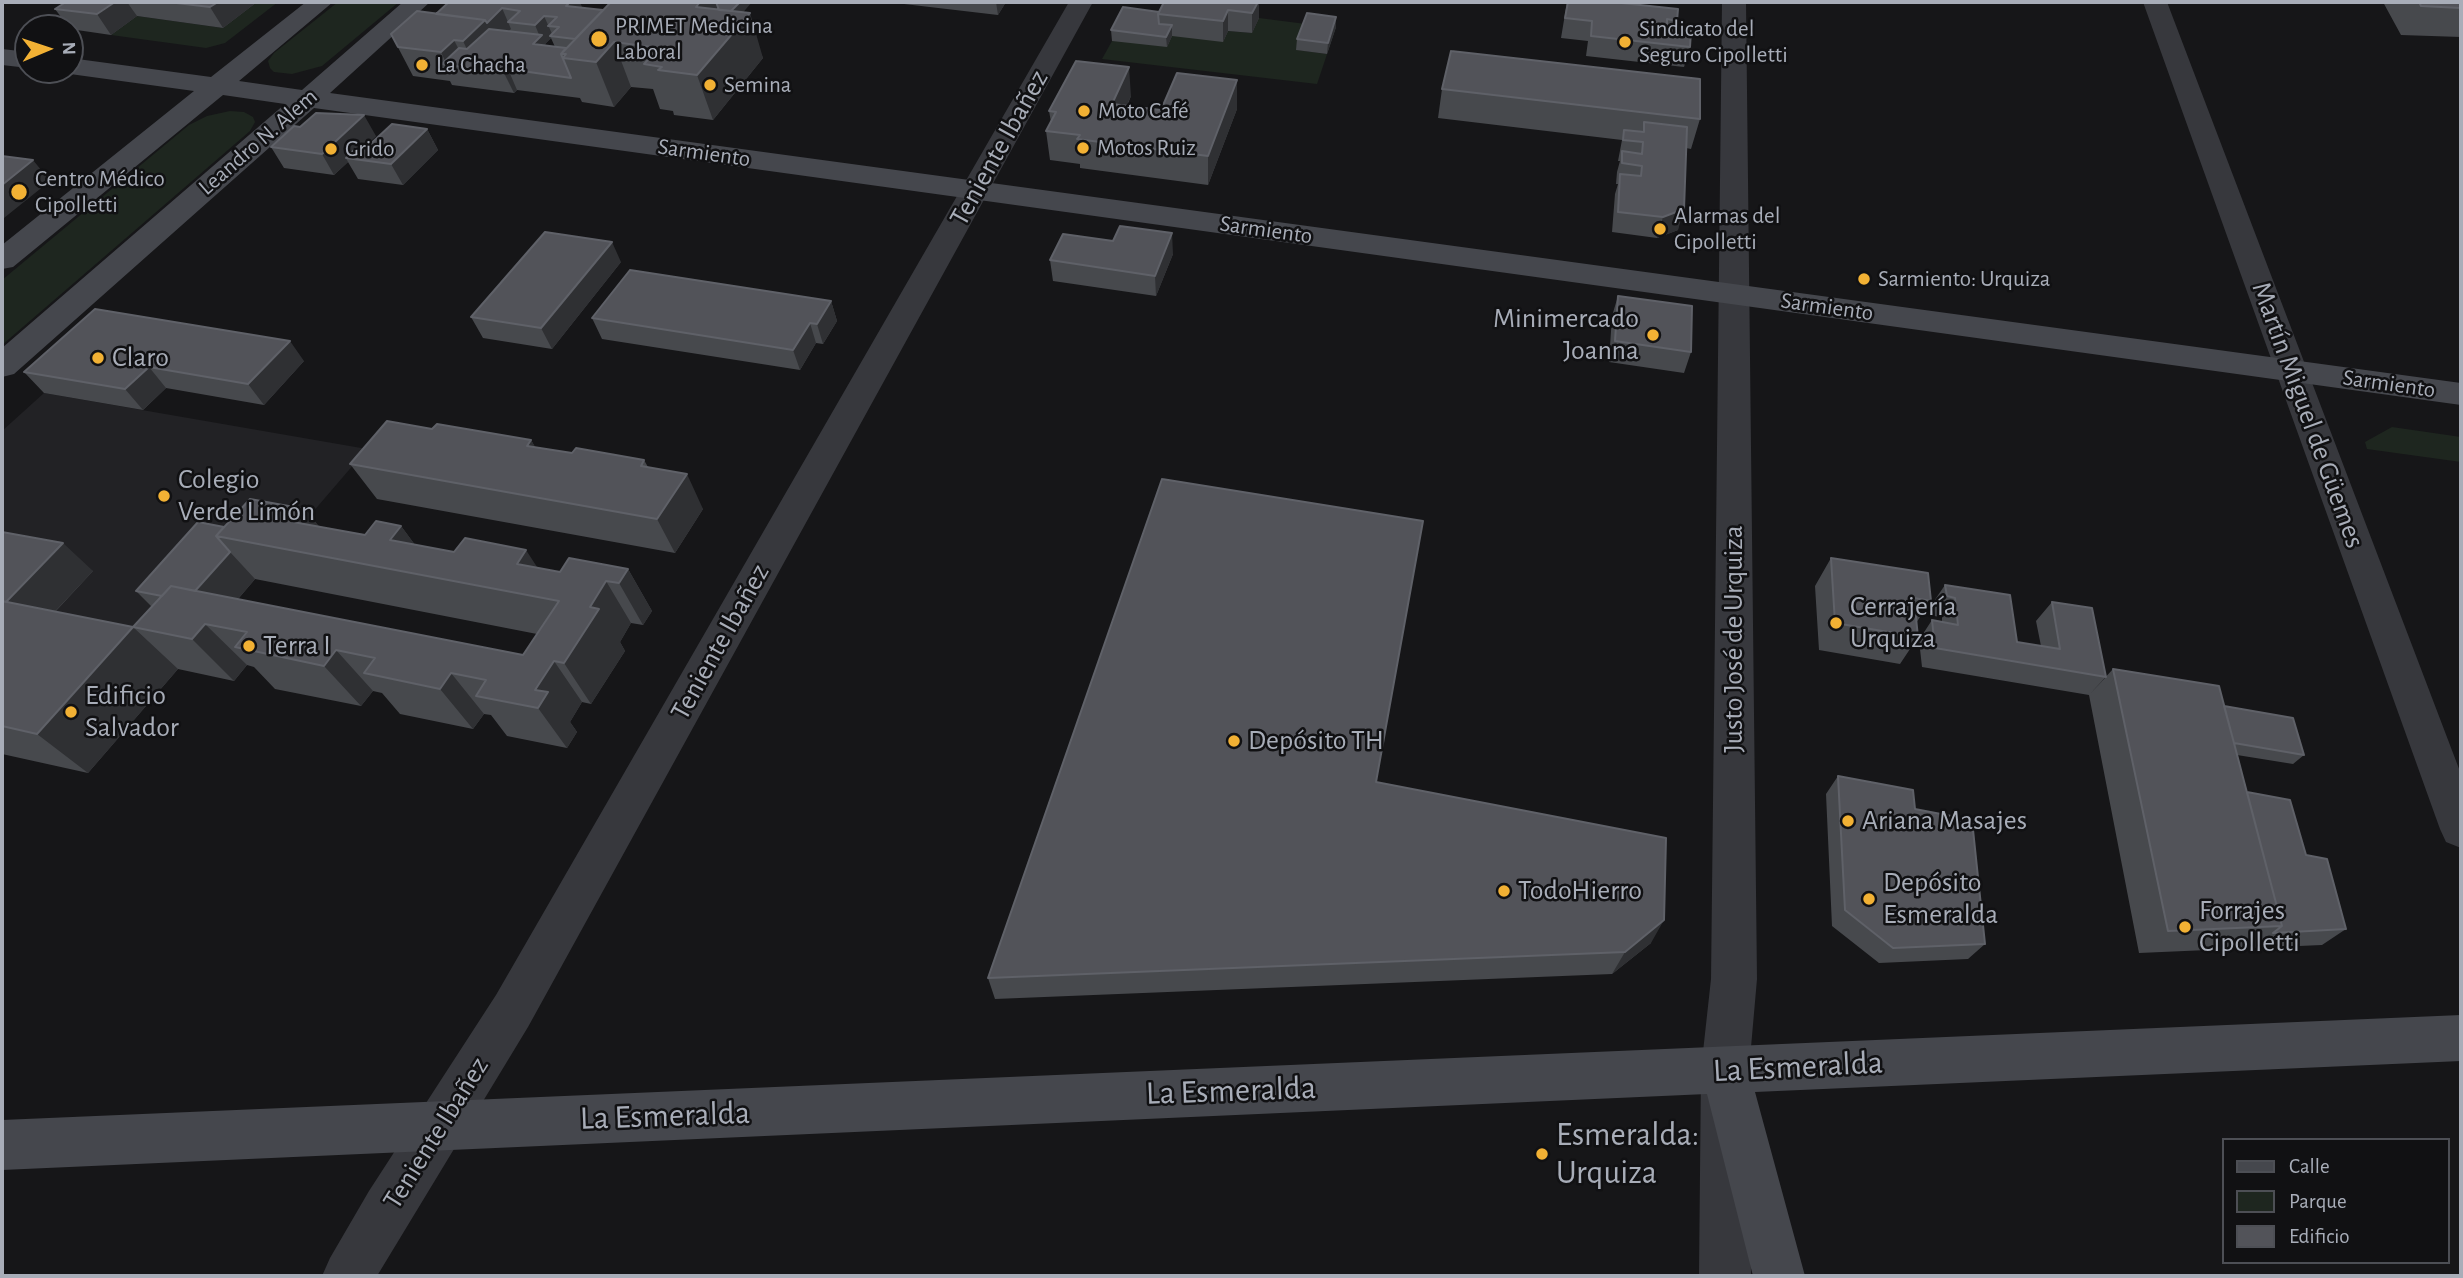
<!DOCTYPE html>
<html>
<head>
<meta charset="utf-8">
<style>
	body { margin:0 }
	#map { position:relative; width:2463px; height:1278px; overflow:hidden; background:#161618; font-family:"Alegreya Sans",sans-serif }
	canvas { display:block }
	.frame { position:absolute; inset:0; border:4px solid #a8adb8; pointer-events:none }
	.legend { position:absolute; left:2222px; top:1138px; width:228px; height:126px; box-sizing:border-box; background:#111113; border:2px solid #4d4f55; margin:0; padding:9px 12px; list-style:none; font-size:21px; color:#a8adb8 }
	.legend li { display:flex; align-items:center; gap:14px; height:35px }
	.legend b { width:35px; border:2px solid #4d4f55 }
	.north { position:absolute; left:14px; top:14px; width:70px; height:70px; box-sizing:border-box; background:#111113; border:2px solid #4d4f55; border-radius:50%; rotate:88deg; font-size:19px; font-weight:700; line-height:28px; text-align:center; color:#a8adb8 }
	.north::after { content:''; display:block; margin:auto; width:24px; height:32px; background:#f2b134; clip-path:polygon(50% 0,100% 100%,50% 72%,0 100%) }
</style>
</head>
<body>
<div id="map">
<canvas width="2463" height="1278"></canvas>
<div class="frame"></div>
<ul class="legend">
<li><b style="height:9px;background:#45474d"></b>Calle</li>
<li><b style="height:19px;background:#1e261f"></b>Parque</li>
<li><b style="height:19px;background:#525359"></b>Edificio</li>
</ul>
<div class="north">N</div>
</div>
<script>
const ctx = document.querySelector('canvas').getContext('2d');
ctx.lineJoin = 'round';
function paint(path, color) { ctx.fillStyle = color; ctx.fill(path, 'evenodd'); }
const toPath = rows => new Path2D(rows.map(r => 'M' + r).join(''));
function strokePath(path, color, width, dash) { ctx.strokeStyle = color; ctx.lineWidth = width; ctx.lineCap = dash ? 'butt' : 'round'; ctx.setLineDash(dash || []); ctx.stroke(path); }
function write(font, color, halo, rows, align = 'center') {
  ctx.font = font + ' "Alegreya Sans",sans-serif'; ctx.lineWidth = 5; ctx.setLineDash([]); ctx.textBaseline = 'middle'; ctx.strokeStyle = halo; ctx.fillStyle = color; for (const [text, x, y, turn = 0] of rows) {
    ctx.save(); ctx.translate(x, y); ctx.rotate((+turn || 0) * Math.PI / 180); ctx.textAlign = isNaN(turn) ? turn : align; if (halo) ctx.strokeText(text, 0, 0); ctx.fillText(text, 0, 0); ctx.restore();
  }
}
const built = toPath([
	[44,393,367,449,178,669,2,633,2,431]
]);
const green = toPath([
	[257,2,278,2,225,43,206,48,111,35,137,16,223,28],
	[338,2,399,2,322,66,292,74,274,72,270,68,268,61,274,53],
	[1259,18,1306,24,1297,50,1327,54,1317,84,1102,59,1112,41,1228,31,1252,33],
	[230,111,244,112,253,117,255,122,250,131,2,345,2,280,189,125,207,116],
	[2392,427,2461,437,2461,462,2367,449,2365,442]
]);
const street = toPath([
	[1069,2,1093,2,528,1027,377,1276,322,1276,330,1258,369,1191,496,995,1069,2],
	[1722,2,1746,2,1757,979,1749,1070,1751,1276,1699,1276,1701,1070,1711,979,1722,2],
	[2143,2,2167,2,2461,774,2461,848,2446,842,2440,829,2143,2]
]);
const secondary = toPath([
	[306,2,333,2,239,81,302,90,403,2,430,2,330,93,2461,383,2461,405,314,108,14,374,2,377,2,348,285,104,223,95,13,267,2,269,2,245,194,91,70,74,60,70,70,70,70,58,211,77,306,2],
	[2,49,28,52,28,68,2,65,2,49],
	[2461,1015,2461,1061,1755,1092,1805,1276,1753,1276,1707,1094,2,1170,2,1120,2461,1015]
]);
const wall = toPath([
	[66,2,257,2,223,28,137,16,111,35,70,29,55,9],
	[449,2,582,8,603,10,742,13,763,58,713,120,674,115,673,111,660,109,653,89,631,87,614,107,582,102,580,98,517,90,514,93,452,85,450,81,413,76,391,34,436,14],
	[551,38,555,47,546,46,545,44],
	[887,2,1006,2,998,15],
	[1164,2,1259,2,1259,18,1252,33,1228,31,1223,42,1172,36,1167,47,1112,41,1111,30,1159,12],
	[1567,2,1677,21,1675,30,1690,47,1684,67,1586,56,1588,41,1561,38],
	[2383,2,2461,2,2461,37,2401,35],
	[1336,27,1327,54,1296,50,1297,39],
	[1442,89,1700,119,1691,149,1686,148,1678,230,1657,238,1612,232,1615,194,1618,184,1616,184,1617,172,1620,161,1618,161,1622,140,1438,118],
	[1131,96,1127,106,1161,110,1237,109,1208,185,1080,168,1080,164,1050,160,1046,131,1051,122,1049,111],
	[427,129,438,150,403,185,358,179,348,162,334,175,284,168,271,147,376,136,362,149,365,149],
	[1173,254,1156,296,1053,281,1050,260],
	[621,262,552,349,483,338,471,317],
	[1618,296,1691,352,1684,373,1609,362,1612,316],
	[831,301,837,321,823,344,816,343,800,370,602,339,592,318],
	[304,361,264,405,166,388,143,410,44,393,24,372],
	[432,429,531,440,535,447,572,453,644,460,648,467,703,509,675,553,377,499,350,464],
	[305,509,319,527,365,535,401,526,415,545,538,568,560,572,628,569,652,611,643,625,631,623,620,642,625,651,591,704,582,702,570,722,577,732,567,748,507,736,491,715,484,714,473,729,400,714,382,693,373,691,361,706,275,689,254,667,247,665,234,681,178,669,133,627,152,607,136,591,224,527],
	[255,579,537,634,523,655,238,599],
	[2,532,93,571,55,612,133,627,178,669,88,773,2,754],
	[1831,558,1931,601,1916,623,1918,637,1900,664,1819,650,1815,586],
	[1945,585,2017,642,2041,646,2036,621,2052,602,2106,677,2089,695,1922,667,1919,640,1932,620,1942,622,1942,617,1934,616,1932,604],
	[2113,669,2224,706,2304,755,2293,764,2237,755,2247,792,2306,855,2346,929,2322,945,2139,953,2089,695],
	[1838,776,1915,809,1985,944,1968,959,1879,963,1832,926,1826,794],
	[1376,782,1651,943,1612,974,995,999,988,978]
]);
const shadedWall = toPath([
	[115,2,127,2,137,16,111,35,97,14],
	[218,2,257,2,223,28,210,7],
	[559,2,580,2,585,14],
	[700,2,752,2,710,51,696,7],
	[996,2,1006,2,998,15],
	[1258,2,1259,2,1259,18,1252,33,1252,13],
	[502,8,511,29,496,43,498,49,477,70,463,41,485,20],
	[1228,10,1228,31,1223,42,1223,21],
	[750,13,763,58,713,120,697,75],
	[544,16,553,36,550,36,551,38,545,44,550,55,533,44,540,37,535,25],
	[1336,17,1336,27,1327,54,1328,43],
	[1172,25,1172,36,1167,47,1166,37],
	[454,40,468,68,447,65,441,52],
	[614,42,631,87,614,107,596,62],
	[1129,67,1131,96,1114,133,1112,104],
	[508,69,517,90,514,93,504,73],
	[1237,80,1237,109,1208,185,1208,156],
	[364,115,376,136,352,159,346,158,348,162,334,175,322,154],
	[427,129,438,150,403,185,391,164],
	[33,160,50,181,4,218,2,216,2,185],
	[1684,209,1678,230,1657,238,1663,217],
	[1172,233,1173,254,1156,296,1155,276],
	[612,242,621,262,552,349,541,328],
	[831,301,837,321,823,344,817,324],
	[810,323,816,343,800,370,793,350],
	[290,341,304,361,264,405,248,384],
	[149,367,166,388,143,410,125,389],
	[531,440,552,476,527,446],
	[687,474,703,509,675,553,657,519],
	[305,509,340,552,293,522],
	[401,526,433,569,390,540],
	[63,543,93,571,29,639,2,606],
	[526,550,554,593,517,564],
	[230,552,255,579,215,626,185,601],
	[628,569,652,611,643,625,619,583],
	[606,581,631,623,620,642,625,651,591,704,564,663,590,607],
	[205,624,247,665,234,681,192,639],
	[133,627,178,669,88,773,37,734],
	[336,650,373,691,361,706,324,666],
	[554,661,582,702,570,722,577,732,567,748,538,708,535,690],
	[451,673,484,714,473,729,440,689],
	[1664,920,1651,943,1612,974,1625,952]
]);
const building = toPath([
	[66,2,115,2,97,14,55,9,66,2],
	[168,2,218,2,210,7,168,2],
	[449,2,570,2,566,6,603,10,575,39,550,36,559,27,548,26,557,17,544,16,535,25,508,22,520,11,502,8,487,23,485,20,436,14,449,2],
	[611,2,700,2,696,7,750,13,697,75,658,70,662,67,644,64,659,48,614,42,596,62,563,58,566,54,561,54,611,2],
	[716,2,740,2,731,11,719,10,716,2],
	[1164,2,1258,2,1252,13,1228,10,1223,21,1158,14,1164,2],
	[1568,2,1612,2,1678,9,1677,21,1667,19,1667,29,1691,31,1690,47,1591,36,1592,21,1565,18,1568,2],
	[2419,2,2461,2,2461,8,2421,6,2419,2],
	[1123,7,1159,12,1158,14,1159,24,1172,25,1166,37,1111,30,1123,7],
	[417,11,485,20,463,41,454,40,441,52,398,47,391,34,417,11],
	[1307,13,1336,17,1328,43,1297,39,1307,13],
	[489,29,542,35,533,44,566,48,561,54,571,78,508,69,504,73,442,64,459,48,467,49,489,29],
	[1451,51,1700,79,1700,119,1442,89,1451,51],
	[1076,61,1129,67,1112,104,1161,110,1177,73,1237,80,1208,156,1077,139,1080,135,1046,131,1056,112,1049,111,1076,61],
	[316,113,364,115,322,154,271,147,294,126,300,127,316,113],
	[1644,122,1687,127,1684,209,1663,217,1618,212,1620,174,1641,176,1642,166,1622,163,1622,151,1642,154,1643,142,1623,140,1624,130,1644,132,1644,122],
	[392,124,427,129,391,164,346,158,356,148,365,149,392,124],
	[2,156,33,160,2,185,2,156],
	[1120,226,1172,233,1155,276,1050,260,1063,234,1113,241,1120,226],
	[545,232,612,242,541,328,471,317,545,232],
	[630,270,831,301,817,324,810,323,793,350,592,318,630,270],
	[1618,296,1692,306,1691,352,1615,341,1618,296],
	[95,309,290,341,248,384,149,367,125,389,24,372,95,309],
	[387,421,432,429,437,424,531,440,527,446,572,453,576,448,644,460,641,466,687,474,657,519,350,464,387,421],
	[1162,479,1423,521,1376,782,1666,838,1664,920,1625,952,988,978,1162,479],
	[250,499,305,509,293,522,365,535,376,521,401,526,390,540,454,552,465,538,526,550,517,564,560,572,569,558,628,569,619,583,606,581,590,607,599,609,564,663,554,661,535,690,548,692,538,708,476,696,486,680,451,673,440,689,364,673,375,658,336,650,324,666,235,647,247,632,205,624,192,639,133,627,171,586,523,655,559,601,216,536,250,499],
	[198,522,224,527,216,536,230,552,195,591,171,586,162,596,136,591,198,522],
	[2,532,63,543,6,602,2,601,2,532],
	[1831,558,1928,573,1931,601,1914,598,1918,637,1835,623,1831,558],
	[1945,585,2010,595,2017,642,2060,649,2052,602,2092,608,2106,677,1935,648,1932,620,1958,625,1955,598,1947,596,1945,585],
	[2,601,133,627,37,734,2,726,2,601],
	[2113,669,2219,686,2282,926,2168,931,2113,669],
	[2224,706,2293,718,2304,755,2234,743,2224,706],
	[1838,776,1913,790,1915,809,1972,820,1985,944,1893,948,1845,910,1838,776],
	[2247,792,2290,800,2306,855,2327,859,2346,929,2273,933,2282,926,2247,792]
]);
const markers = [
	[599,39,9,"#f2b134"],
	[1625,42,7,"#f2b134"],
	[422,65,7,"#f2b134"],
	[710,85,7,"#f2b134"],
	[1084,111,7,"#f2b134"],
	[1083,148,7,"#f2b134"],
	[331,149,7,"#f2b134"],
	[19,192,9,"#f2b134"],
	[1660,229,7,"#f2b134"],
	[1864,279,7,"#f2b134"],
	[1653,335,7,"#f2b134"],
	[98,358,7,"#f2b134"],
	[164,496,7,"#f2b134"],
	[1836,623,7,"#f2b134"],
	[249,646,7,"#f2b134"],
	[71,712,7,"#f2b134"],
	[1234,741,7,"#f2b134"],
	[1848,821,7,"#f2b134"],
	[1504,891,7,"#f2b134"],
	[1869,899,7,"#f2b134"],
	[2185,927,7,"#f2b134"],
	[1542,1154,7,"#f2b134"]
];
const farPoinames = [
	["PRIMET Medicina",615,26],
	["Laboral",615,52],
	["Sindicato del",1639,29],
	["Seguro Cipolletti",1639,55],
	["La Chacha",436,65],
	["Semina",724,85],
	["Moto Café",1098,111],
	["Motos Ruiz",1097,148],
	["Grido",345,149],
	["Centro Médico",35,179],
	["Cipolletti",35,205],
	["Alarmas del",1674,216],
	["Cipolletti",1674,242],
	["Sarmiento: Urquiza",1878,279]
];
const farStreetnames = [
	["Leandro N. Alem",258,142,-41],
	["Sarmiento",704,153,8],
	["Sarmiento",1266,230,8],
	["Sarmiento",1827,307,8],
	["Sarmiento",2389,384,8]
];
const streetNames = [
	["Teniente Ibañez",999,148,-61],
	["Martín Miguel de Güemes",2308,415,70],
	["Justo José de Urquiza",1734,639,-90],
	["Teniente Ibañez",720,642,-61],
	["Teniente Ibañez",436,1133,-58]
];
const poiNames = [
	["Minimercado",1639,319,"right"],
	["Joanna",1639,351,"right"],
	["Claro",112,358],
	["Colegio",178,480],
	["Verde Limón",178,512],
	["Cerrajería",1850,607],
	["Urquiza",1850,639],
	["Terra I",263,646],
	["Edificio",85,696],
	["Salvador",85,728],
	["Depósito TH",1248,741],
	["Ariana Masajes",1862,821],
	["Depósito",1883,883],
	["Esmeralda",1883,915],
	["TodoHierro",1518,891],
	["Forrajes",2199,911],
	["Cipolletti",2199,943]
];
const nearStreetnames = [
	["La Esmeralda",1798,1067,-3],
	["La Esmeralda",1231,1091,-2],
	["La Esmeralda",665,1116,-2]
];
const nearPoinames = [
	["Esmeralda:",1556,1135],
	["Urquiza",1556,1173]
];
paint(built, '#222225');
paint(green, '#1e261f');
paint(street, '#37383d');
paint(secondary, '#45474d');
paint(wall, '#47494d');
paint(shadedWall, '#2f3033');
paint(building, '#525359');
strokePath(building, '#5f6168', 2);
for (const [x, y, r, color] of markers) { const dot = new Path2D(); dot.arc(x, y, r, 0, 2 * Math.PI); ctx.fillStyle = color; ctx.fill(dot); strokePath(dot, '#111113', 2.5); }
write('23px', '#a8adb8', '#111113', farPoinames, 'left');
write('23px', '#a8adb8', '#111113', farStreetnames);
write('28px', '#a8adb8', '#111113', streetNames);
write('28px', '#a8adb8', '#111113', poiNames, 'left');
write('33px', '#a8adb8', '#111113', nearStreetnames);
write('33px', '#a8adb8', '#111113', nearPoinames, 'left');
</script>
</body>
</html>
